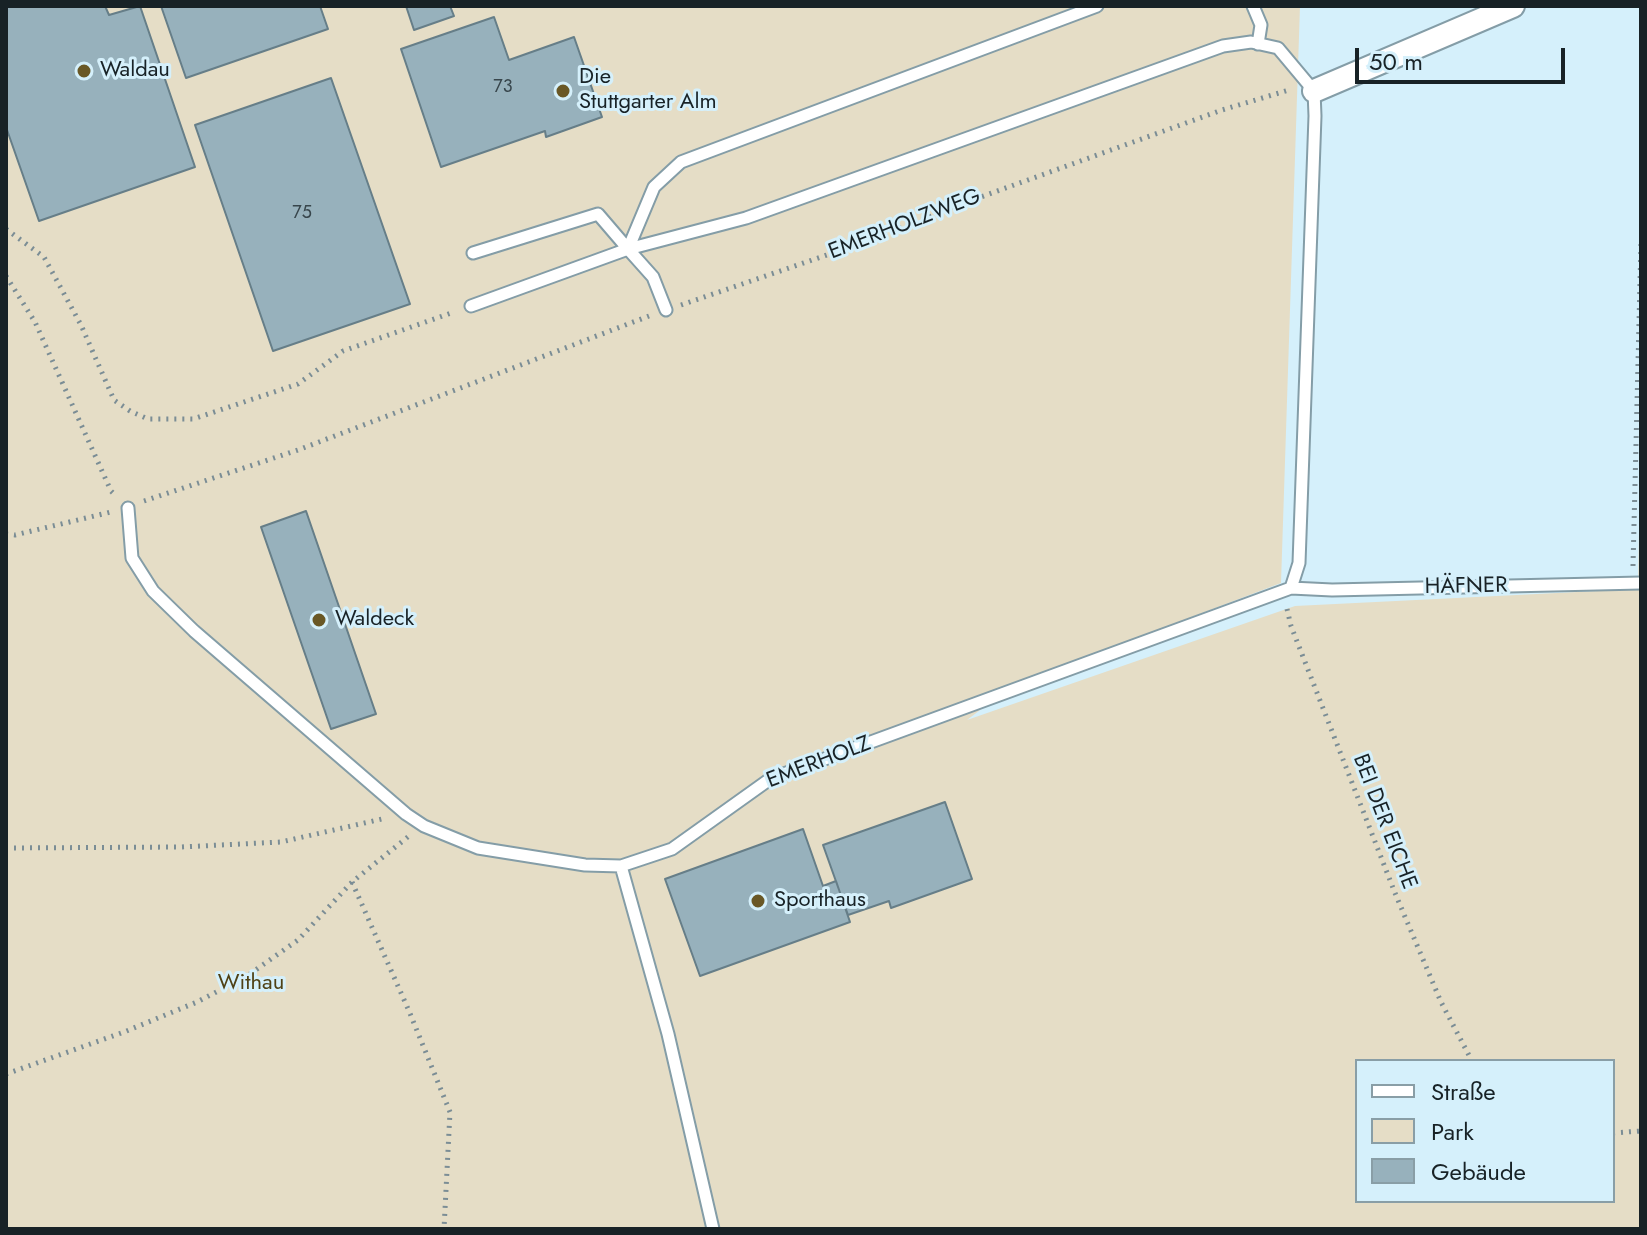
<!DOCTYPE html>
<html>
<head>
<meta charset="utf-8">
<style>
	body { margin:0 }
	#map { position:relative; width:1647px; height:1235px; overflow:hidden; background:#d5f0fb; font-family:Jost,sans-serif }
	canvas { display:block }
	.frame { position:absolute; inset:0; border:8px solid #182226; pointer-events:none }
	.legend { position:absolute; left:1355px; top:1059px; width:260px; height:144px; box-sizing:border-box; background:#d5f0fb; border:2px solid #899ea6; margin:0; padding:10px 14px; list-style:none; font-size:24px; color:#182226 }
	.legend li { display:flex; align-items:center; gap:16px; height:40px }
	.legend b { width:40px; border:2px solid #899ea6 }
	.scale { position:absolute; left:1355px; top:48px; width:210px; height:36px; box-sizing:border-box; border:4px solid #182226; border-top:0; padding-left:10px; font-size:24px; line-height:28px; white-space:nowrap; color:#182226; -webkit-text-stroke:6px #d5f0fb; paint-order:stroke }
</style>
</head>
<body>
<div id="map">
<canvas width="1647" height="1235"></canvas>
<div class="frame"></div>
<ul class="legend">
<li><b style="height:10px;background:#fff"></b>Straße</li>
<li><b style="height:22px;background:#e5ddc6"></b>Park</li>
<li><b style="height:22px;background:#97b1bc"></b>Gebäude</li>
</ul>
<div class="scale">50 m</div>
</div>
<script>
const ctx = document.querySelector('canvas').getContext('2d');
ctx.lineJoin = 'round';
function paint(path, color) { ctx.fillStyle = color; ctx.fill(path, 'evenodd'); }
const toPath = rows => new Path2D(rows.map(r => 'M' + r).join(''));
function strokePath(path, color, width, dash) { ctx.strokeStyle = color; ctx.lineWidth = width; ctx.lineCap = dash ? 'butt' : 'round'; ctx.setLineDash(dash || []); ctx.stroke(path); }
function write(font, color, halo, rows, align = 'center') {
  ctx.font = font + ' Jost,sans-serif'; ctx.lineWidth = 6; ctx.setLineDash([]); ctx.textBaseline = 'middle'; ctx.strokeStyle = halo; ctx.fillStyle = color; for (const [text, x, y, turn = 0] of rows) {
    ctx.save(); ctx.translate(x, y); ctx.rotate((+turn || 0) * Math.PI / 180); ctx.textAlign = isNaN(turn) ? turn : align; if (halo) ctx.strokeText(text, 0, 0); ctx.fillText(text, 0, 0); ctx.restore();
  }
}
const green = toPath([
	[6,6,1300,6,1281,583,1013,685,967,720,1295,606,1638,589,1641,415,1641,1229,6,1229],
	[1357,1061,1613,1061,1613,1201,1357,1201]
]);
const building = toPath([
	[6,6,105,6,109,15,140,6,195,167,39,221,6,127,6,6],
	[161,6,320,6,328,29,186,78,161,6],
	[406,6,450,6,454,16,414,30,406,6],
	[494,17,509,60,574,37,602,117,546,137,545,131,441,167,401,49,494,17],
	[331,78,410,304,273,351,195,125,331,78],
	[306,511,376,714,331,729,261,527,306,511],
	[945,802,972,879,891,908,889,901,848,915,823,845,945,802],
	[803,829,823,886,836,881,850,922,700,976,665,879,803,829]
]);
const path = toPath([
	[6,229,44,257,81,325,114,400,130,411,148,419,193,419,298,384,343,351,454,312],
	[6,276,35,322,111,491,116,496],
	[681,305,856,245,989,194,1222,110,1289,90],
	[144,501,298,450,649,316],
	[6,534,15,535,111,512],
	[1633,566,1641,242],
	[1287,609,1291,626,1395,893,1441,1002,1472,1061],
	[6,848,181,847,281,842,382,819],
	[352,882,409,1011,450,1112,444,1229],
	[6,1074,124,1032,197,1002,247,976,298,940,352,882,409,836],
	[1613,1133,1641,1131]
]);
const lane = toPath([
	[1253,6,1261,25,1258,44],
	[628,249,746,218,1223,46,1251,42,1278,48,1314,91,1315,116,1299,563,1291,588],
	[628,249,654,187,681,162,1097,6],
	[473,253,598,214,628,249],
	[471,306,628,249,653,277,666,310],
	[128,508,132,558,153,591,194,631,406,814,424,826,478,848,585,865,621,866,672,849,770,779,1291,588,1332,590,1641,583],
	[621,866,668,1034,713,1229]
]);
const street = toPath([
	[1314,91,1513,6]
]);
const markers = [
	[84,71,8,"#695826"],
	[563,91,8,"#695826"],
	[319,620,8,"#695826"],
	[758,901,8,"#695826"]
];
const numberNames = [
	["73",503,88],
	["75",302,214]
];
const poiNames = [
	["Waldau",100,71],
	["Die",579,78],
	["Stuttgarter Alm",579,103],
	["Waldeck",335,620],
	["Sporthaus",774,901]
];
const streetNames = [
	["EMERHOLZWEG",905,225,-21],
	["HÄFNER",1466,587,-1],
	["EMERHOLZ",819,763,-21],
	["BEI DER EICHE",1384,822,69]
];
const parkNames = [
	["Withau",251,984]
];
paint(green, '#e5ddc6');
paint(building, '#97b1bc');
strokePath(building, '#667e88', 2);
strokePath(lane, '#849da7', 15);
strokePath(street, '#849da7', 26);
strokePath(path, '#7b8d95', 5, [2, 6]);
strokePath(lane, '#fff', 11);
strokePath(street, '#fff', 22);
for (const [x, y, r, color] of markers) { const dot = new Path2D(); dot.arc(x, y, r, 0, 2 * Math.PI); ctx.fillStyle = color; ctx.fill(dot); strokePath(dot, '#d5f0fb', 3); }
write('18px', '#38464c', null, numberNames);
write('22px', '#182226', '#d5f0fb', poiNames, 'left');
write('22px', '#182226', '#d5f0fb', streetNames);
write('22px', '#4f4115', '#d5f0fb', parkNames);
</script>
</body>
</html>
